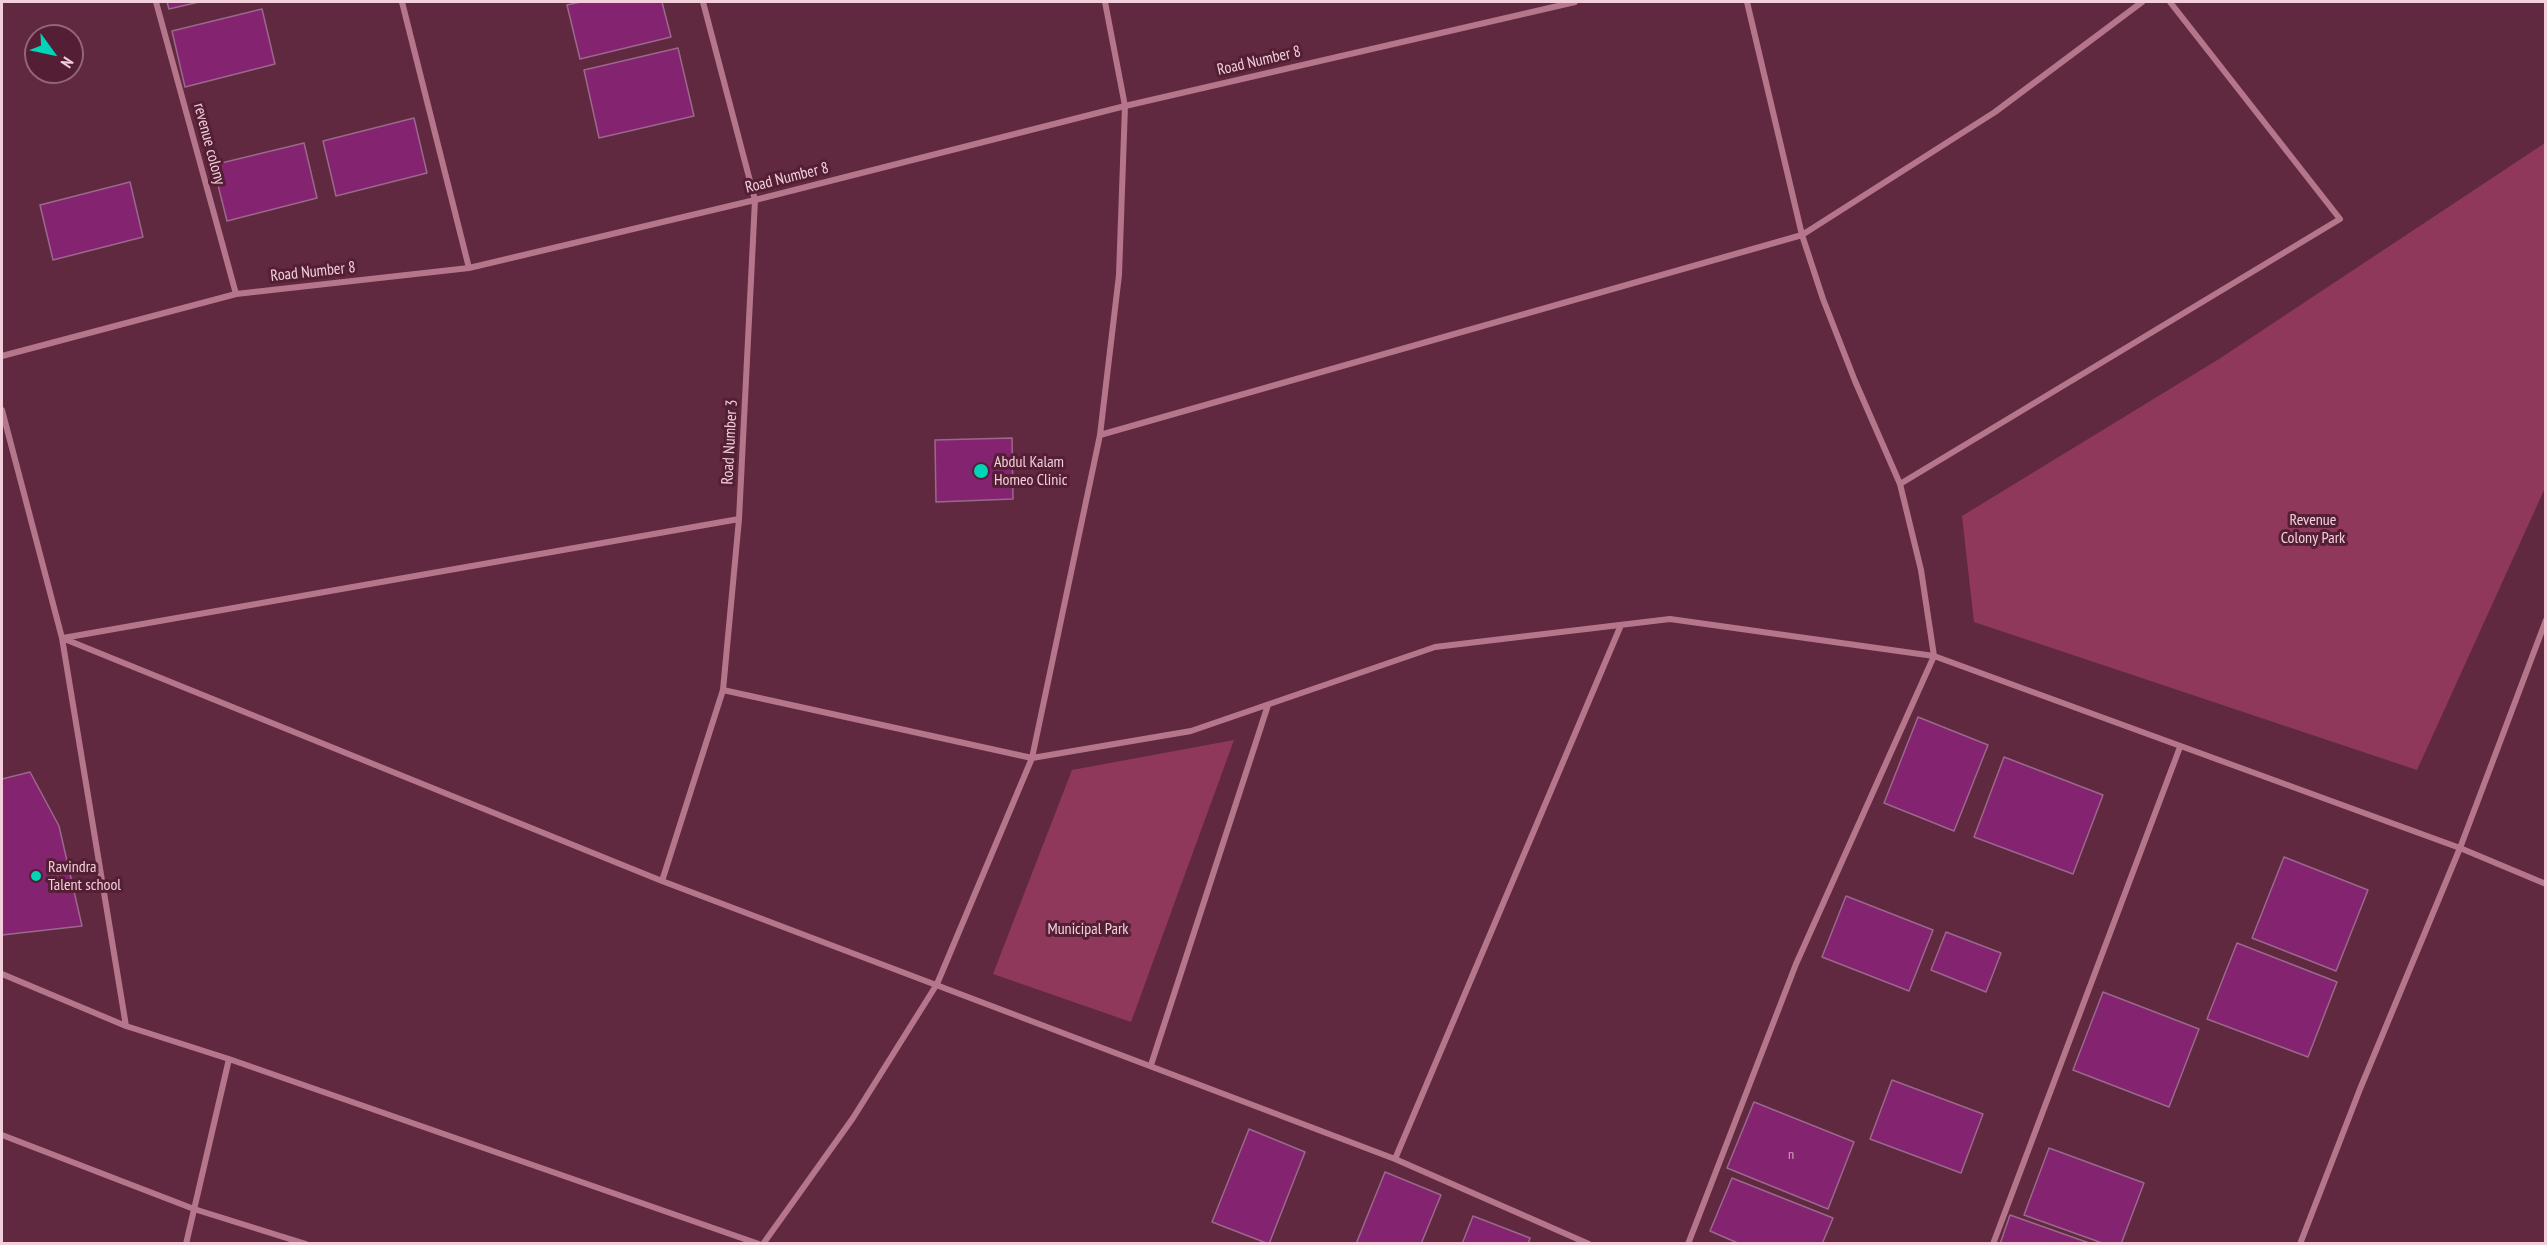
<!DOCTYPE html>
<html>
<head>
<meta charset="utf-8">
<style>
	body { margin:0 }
	#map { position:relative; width:2547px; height:1245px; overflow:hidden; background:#60293f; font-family:"PT Sans Narrow",sans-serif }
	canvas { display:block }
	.frame { position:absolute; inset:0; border:3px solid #f2cfda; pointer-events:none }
	.north { position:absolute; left:24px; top:24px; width:60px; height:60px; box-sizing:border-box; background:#541f34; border:2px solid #936576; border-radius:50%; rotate:123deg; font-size:16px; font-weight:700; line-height:24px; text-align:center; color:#f2cfda }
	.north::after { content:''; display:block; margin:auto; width:21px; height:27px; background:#00d5b7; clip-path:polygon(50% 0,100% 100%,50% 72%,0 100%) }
</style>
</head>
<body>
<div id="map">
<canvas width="2547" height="1245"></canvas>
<div class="frame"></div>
<div class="north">N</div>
</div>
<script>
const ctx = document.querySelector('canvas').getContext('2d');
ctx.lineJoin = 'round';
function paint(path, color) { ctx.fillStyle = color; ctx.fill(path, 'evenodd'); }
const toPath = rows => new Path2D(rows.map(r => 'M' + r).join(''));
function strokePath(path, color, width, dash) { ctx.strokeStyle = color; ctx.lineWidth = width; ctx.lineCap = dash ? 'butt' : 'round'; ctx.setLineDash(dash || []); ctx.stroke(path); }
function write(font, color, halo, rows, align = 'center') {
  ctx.font = font + ' "PT Sans Narrow",sans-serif'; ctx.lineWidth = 6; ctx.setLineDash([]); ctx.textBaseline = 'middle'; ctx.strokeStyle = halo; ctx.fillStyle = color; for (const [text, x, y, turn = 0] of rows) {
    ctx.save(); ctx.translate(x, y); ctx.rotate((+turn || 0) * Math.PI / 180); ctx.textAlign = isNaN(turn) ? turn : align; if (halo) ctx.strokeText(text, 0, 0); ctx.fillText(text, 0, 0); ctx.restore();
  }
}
const green = toPath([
	[2545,143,2545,488,2417,770,1974,622,1962,516,2219,359],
	[1234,740,1131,1022,993,974,1072,770]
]);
const building = toPath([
	[167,2,199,2,169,9,167,2],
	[580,2,662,2,671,37,580,59,567,5,580,2],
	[262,9,275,64,185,87,172,31,262,9],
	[678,48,694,116,599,138,584,70,678,48],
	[414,118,427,173,336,196,323,141,414,118],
	[304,143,317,198,227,221,213,165,304,143],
	[130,182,143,237,53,260,40,205,130,182],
	[1012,438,1013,499,936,502,935,440,1012,438],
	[1918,717,1988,745,1954,831,1884,803,1918,717],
	[2004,757,2103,795,2073,874,1974,837,2004,757],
	[30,772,59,826,82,926,2,935,2,779,30,772],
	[2284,857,2368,890,2336,971,2252,938,2284,857],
	[1846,896,1933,930,1909,991,1822,957,1846,896],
	[1946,932,2001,953,1986,992,1931,970,1946,932],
	[2237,943,2337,982,2308,1057,2207,1019,2237,943],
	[2103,992,2199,1029,2169,1107,2073,1070,2103,992],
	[1892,1080,1983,1114,1961,1173,1870,1139,1892,1080],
	[1754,1102,1854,1142,1828,1209,1727,1168,1754,1102],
	[1249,1129,1305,1152,1269,1244,1212,1222,1249,1129],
	[2049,1148,2144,1183,2121,1244,2105,1244,2024,1215,2049,1148],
	[1385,1172,1441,1195,1421,1244,1356,1244,1385,1172],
	[1732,1178,1833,1218,1822,1244,1740,1244,1710,1231,1732,1178],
	[2010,1215,2092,1244,2000,1244,2010,1215],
	[1473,1216,1530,1238,1528,1244,1462,1244,1473,1216]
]);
const minor = toPath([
	[156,2,236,294],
	[402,2,469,268],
	[1747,2,1802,235,1823,299,1855,381,1900,484],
	[2,356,236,294,469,268,755,200,1125,106,1575,2],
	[2,410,62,638,126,1026],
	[1100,435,1802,235,1995,112,2142,2],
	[62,638,662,881,1395,1159,1589,1244],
	[63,638,739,519],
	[723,690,1032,758,1191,731,1435,647,1670,619,1934,656,2460,848,2546,884],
	[662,881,723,690,739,519,755,200,703,2],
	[2,974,126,1026,229,1059,759,1244],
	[1151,1065,1268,705],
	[2,1135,194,1209,306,1244],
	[1395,1159,1621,625],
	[186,1244,229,1059],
	[763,1244,853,1118,937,984,1032,758,1100,435,1119,275,1125,106,1105,2],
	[1688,1244,1796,964,1934,656,1921,570,1900,484,2340,219,2170,2],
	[1993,1244,2180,747],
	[2300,1244,2360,1089,2460,848,2546,620]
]);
const markers = [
	[981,471,8,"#00d5b7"],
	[36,876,6,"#00d5b7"]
];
const numberNames = [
	["n",1791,1155]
];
const streetNames = [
	["Road Number 8",1259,61,-13],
	["revenue colony",209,144,75],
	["Road Number 8",787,178,-14],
	["Road Number 8",313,272,-6],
	["Road Number 3",730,442,-87]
];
const poiNames = [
	["Abdul Kalam",994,462],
	["Homeo Clinic",994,480],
	["Ravindra",48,867],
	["Talent school",48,885]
];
const parkNames = [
	["Revenue",2313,520],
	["Colony Park",2313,538],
	["Municipal Park",1088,929]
];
paint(green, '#8f385b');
paint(building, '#842370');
strokePath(building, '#9b688d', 1.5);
strokePath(minor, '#b5768c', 6);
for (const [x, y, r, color] of markers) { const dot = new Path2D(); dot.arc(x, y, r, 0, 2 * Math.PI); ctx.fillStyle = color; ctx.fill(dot); strokePath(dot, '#541f34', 2); }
write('14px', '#d6a4c0', null, numberNames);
write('16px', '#f2cfda', '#541f34', streetNames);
write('16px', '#f2cfda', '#541f34', poiNames, 'left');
write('16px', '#f2d2dc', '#541f34', parkNames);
</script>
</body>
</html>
